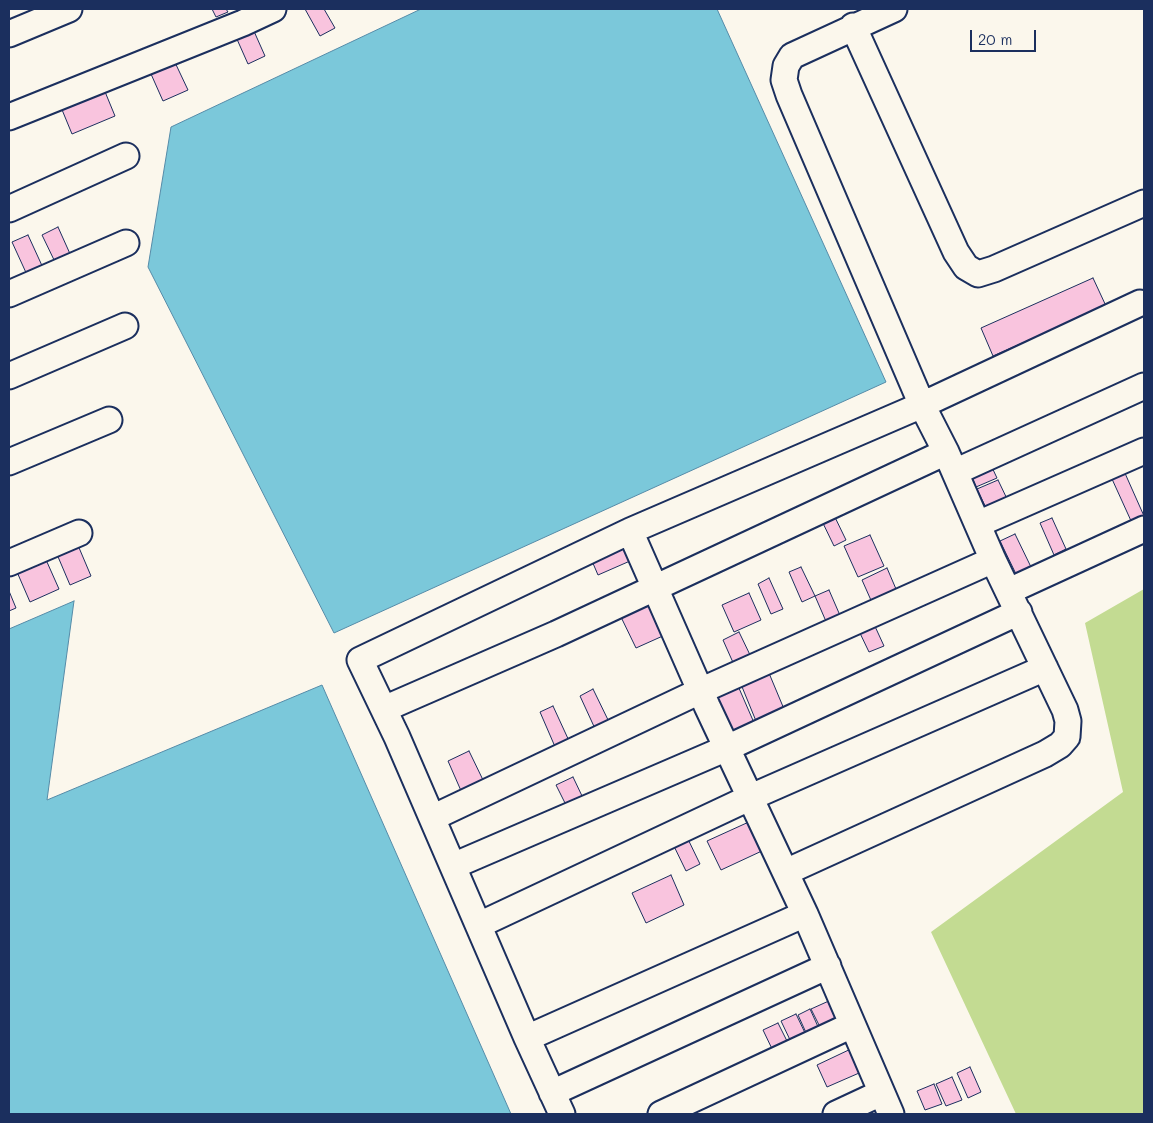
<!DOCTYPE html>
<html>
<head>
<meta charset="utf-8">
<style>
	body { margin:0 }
	#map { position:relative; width:1153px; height:1123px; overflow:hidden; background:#fbf7ec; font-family:Mali,sans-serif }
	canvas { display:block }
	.frame { position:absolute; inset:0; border:10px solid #1b2f5e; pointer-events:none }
	.scale { position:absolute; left:970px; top:30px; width:66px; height:22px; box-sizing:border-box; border:2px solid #1b2f5e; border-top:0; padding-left:6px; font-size:15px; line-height:18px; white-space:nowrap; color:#1b2f5e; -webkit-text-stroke:4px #fbf7ec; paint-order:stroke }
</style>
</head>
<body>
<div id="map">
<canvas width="1153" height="1123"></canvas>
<div class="frame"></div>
<div class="scale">20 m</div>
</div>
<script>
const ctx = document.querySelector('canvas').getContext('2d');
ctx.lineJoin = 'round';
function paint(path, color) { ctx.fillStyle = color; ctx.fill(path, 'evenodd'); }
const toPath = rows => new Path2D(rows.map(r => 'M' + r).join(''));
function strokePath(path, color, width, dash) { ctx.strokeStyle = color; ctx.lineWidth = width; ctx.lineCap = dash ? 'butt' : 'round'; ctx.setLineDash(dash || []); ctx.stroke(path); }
const green = toPath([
	[1144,589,1144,1114,1016,1114,931,932,1123,792,1085,623]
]);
const water = toPath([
	[421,9,717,9,886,382,334,633,148,267,171,127,421,9],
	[74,601,47,800,322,685,511,1114,9,1114,9,629,74,601]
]);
const building = toPath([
	[212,9,226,9,228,12,216,17,212,9],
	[305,9,324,9,335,28,320,36,305,9],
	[249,20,265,56,248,64,232,28,249,20],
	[171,54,188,90,163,101,147,65,171,54],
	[101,82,115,116,72,134,58,100,101,82],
	[58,227,71,256,56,264,42,235,58,227],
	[28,235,44,270,28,277,12,242,28,235],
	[1093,278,1106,306,993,356,981,328,1093,278],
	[989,461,997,478,976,487,969,470,989,461],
	[1120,462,1144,516,1144,517,1132,523,1107,468,1120,462],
	[998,480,1009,503,988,512,977,489,998,480],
	[831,509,846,540,834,546,819,515,831,509],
	[1052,518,1066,549,1054,555,1040,523,1052,518],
	[1015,534,1031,567,1016,574,1000,541,1015,534],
	[870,535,884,566,858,577,844,546,870,535],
	[620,540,630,561,598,575,589,554,620,540],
	[77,543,91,576,70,585,56,552,77,543],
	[43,553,59,589,30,602,14,565,43,553],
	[801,567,815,596,802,602,789,572,801,567],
	[887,568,899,596,874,607,862,580,887,568],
	[769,578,783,609,771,614,758,584,769,578],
	[829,590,842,620,828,626,815,596,829,590],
	[9,591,16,608,9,611,9,591],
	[749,593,761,620,734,632,722,605,749,593],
	[649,601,665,635,636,648,620,615,649,601],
	[873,622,884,646,869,652,858,629,873,622],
	[739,632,752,659,735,667,723,640,739,632],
	[766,666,784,709,756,721,738,677,766,666],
	[735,679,755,725,729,737,708,691,735,679],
	[593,689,611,726,597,733,580,696,593,689],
	[553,706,570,743,556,749,540,712,553,706],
	[469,751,484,782,462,793,448,761,469,751],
	[573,777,583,798,566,805,556,785,573,777],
	[751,821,764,850,721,870,707,841,751,821],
	[685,833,700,864,686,871,671,840,685,833],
	[671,875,684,905,646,923,632,893,671,875],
	[831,1000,841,1022,822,1031,811,1009,831,1000],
	[810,1009,820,1031,808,1037,798,1015,810,1009],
	[796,1014,807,1037,792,1044,781,1021,796,1014],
	[778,1023,789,1045,774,1053,763,1030,778,1023],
	[855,1047,866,1070,827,1087,817,1065,855,1047],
	[970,1067,981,1092,968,1098,957,1073,970,1067],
	[952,1077,962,1100,946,1106,936,1084,952,1077],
	[934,1084,942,1104,925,1110,917,1091,934,1084]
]);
const minor = toPath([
	[853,26,956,252,966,267,978,274,994,269,1144,203],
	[9,34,69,9],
	[9,117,243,23,273,9],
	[9,209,126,156],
	[9,294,126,243],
	[9,376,125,326],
	[9,462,109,420],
	[955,472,1144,386],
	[978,524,1144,451],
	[630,531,707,706,805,914,891,1114],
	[9,563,79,533],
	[1009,591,1144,529],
	[384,709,556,634,946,452],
	[432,818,700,691,993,560],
	[453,866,727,748,1019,612],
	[786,872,1045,754,1060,745,1067,737,1068,721,1065,710,993,560,946,452,922,405,789,95,784,80,786,66,792,56,894,9],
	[479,925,749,798,1045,668],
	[527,1038,805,914],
	[552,1093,828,966],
	[562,1114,527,1038,397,737,360,660,630,531,922,405,1140,303],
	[661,1114,852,1025],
	[836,1114,881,1093]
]);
paint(green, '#c3db92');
paint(water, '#7bc8da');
strokePath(water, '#558ba8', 1);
paint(building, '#f9c4de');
strokePath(building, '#1b2f5e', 1);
strokePath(minor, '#1b2f5e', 29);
strokePath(minor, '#fbf7ec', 25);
</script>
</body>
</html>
